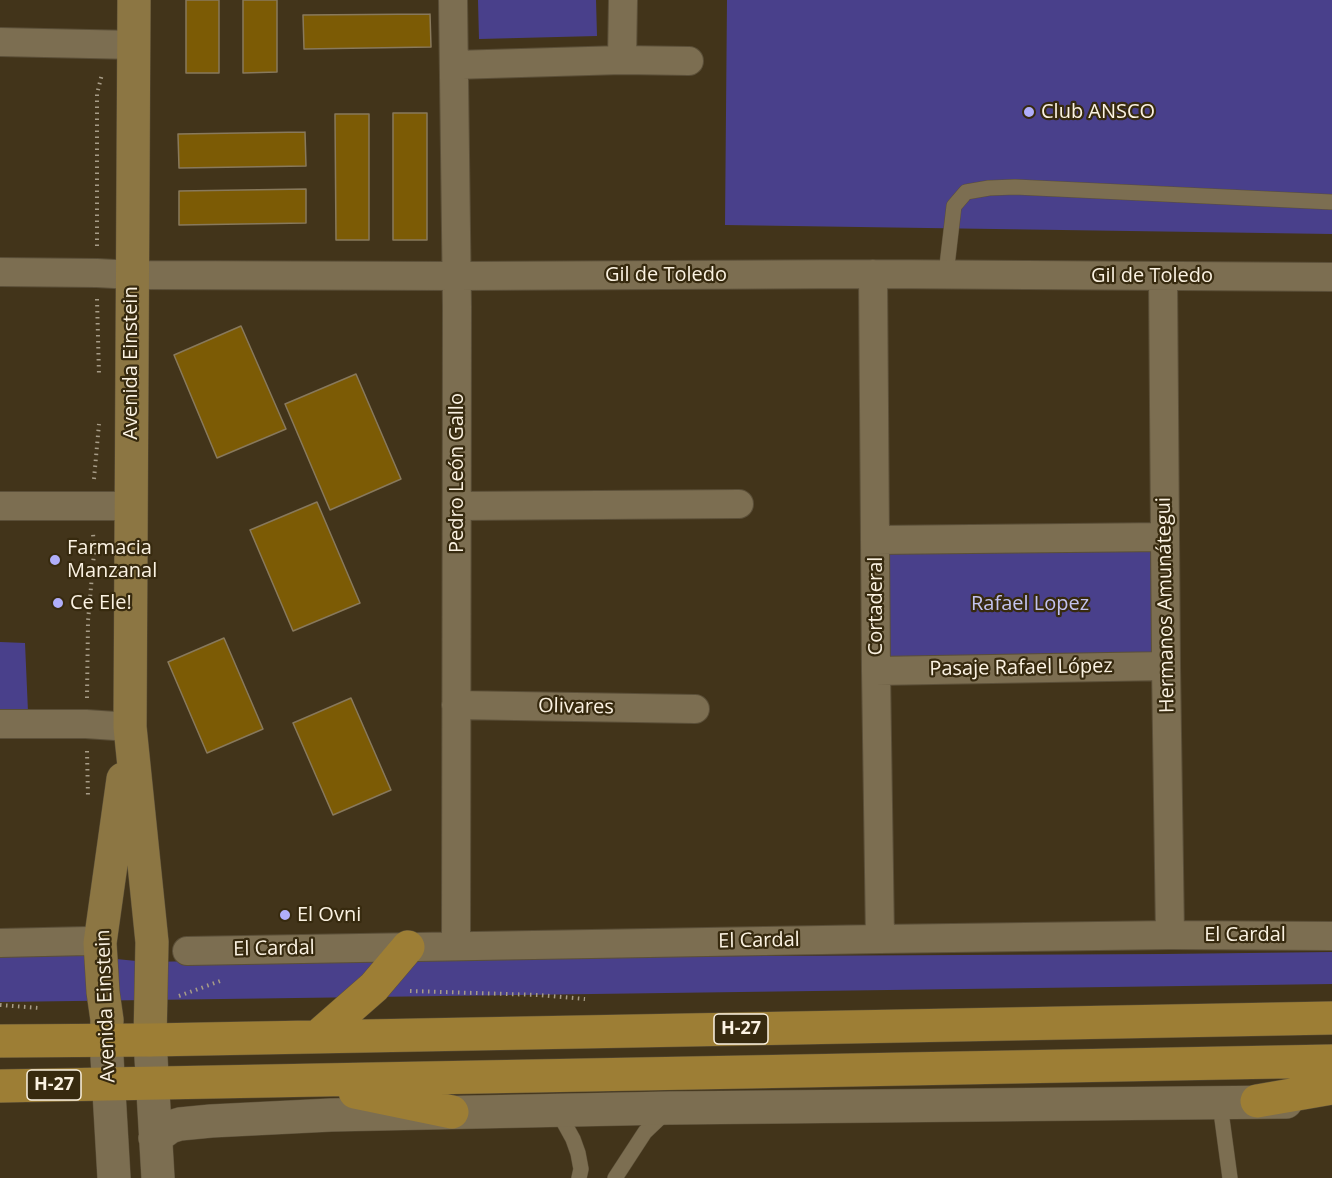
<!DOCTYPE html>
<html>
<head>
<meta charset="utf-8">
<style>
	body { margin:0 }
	canvas { display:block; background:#42341a }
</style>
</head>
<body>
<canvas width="1332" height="1178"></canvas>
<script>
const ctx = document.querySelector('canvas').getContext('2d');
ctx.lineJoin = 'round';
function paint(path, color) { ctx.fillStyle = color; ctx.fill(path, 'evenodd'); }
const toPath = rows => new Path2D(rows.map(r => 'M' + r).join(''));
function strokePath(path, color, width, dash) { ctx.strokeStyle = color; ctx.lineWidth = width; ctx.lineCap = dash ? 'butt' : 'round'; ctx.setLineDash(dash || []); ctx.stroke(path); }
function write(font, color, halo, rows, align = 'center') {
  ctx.font = font + ' "Open Sans",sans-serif'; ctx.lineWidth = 4.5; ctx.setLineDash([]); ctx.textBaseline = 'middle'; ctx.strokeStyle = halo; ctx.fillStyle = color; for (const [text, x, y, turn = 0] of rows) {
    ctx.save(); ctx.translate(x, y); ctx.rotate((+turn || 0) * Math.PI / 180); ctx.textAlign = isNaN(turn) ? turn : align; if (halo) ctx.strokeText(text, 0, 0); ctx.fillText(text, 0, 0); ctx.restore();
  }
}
const green = toPath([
	[478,0,596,0,597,36,479,39],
	[727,0,1332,0,1332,234,725,225],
	[1157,545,1159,659,883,665,882,547],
	[0,642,25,643,28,712,0,712],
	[1332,952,1332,984,0,1002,0,954,64,954,147,962,362,958,1164,954]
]);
const building = toPath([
	[186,0,219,0,219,73,186,73,186,0],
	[243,0,277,0,277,72,243,73,243,0],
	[430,14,431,47,304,49,303,15,430,14],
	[393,113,427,113,427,240,393,240,393,113],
	[335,114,369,114,369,240,336,240,335,114],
	[305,132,306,166,179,168,178,134,305,132],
	[306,189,306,223,179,225,179,191,306,189],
	[241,326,286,429,217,458,174,355,241,326],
	[356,374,401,479,330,510,285,404,356,374],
	[317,502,360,603,293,631,250,530,317,502],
	[224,638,263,729,207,753,168,662,224,638],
	[351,698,391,790,333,815,293,723,351,698]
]);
const path = toPath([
	[97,246,97,94,102,74],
	[97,299,99,375],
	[94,479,99,424],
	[87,698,88,621,94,553,93,532],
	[87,751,88,797],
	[410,991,539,995,585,999],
	[179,996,223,980],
	[0,1005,39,1008]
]);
const service = toPath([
	[946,274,954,206,966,192,989,188,1015,187,1332,202],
	[1221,1103,1222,1119,1230,1178],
	[557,1110,573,1139,578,1153,581,1169,579,1178],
	[615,1178,645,1132,666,1112]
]);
const minor = toPath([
	[453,0,457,307,456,945],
	[0,42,134,45],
	[622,60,623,0],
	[454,65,622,60,689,61],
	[0,272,97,273,132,275,457,276,873,274,1332,277],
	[873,274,876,671,880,939],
	[1163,276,1166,666,1170,935],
	[0,506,130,506],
	[458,506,739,504],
	[875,540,1165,537],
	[876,671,1166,666],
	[456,705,695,709],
	[0,724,86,724,130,727],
	[0,943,88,941,100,943],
	[187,951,880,939,1170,935,1332,936]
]);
const tertiary = toPath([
	[106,1040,114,1178],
	[150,1040,158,1178],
	[155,1138,170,1127,180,1124,211,1121,331,1115,670,1108,1286,1102]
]);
const secondary = toPath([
	[134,0,130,727,152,942,150,1040],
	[106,1040,107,1020,103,992,100,943,123,779]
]);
const primary = toPath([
	[317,1037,374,987,408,947],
	[0,1041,150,1040,1332,1018],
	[0,1086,1332,1061],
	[355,1092,452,1112],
	[1257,1101,1332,1088]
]);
const markers = [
	[1029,112,6,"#b0aefa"],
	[55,560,6,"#b0aefa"],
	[58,603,6,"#b0aefa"],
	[285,915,6,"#b0aefa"]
];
const shields = [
	[741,1029,54],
	[54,1085,54]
];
const shieldNames = [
	["H-27",741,1029],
	["H-27",54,1085]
];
const poiNames = [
	["Club ANSCO",1041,112],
	["Farmacia",67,548],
	["Manzanal",67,571],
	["Ce Ele!",70,603],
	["El Ovni",297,915]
];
const streetNames = [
	["Gil de Toledo",666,275],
	["Gil de Toledo",1152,276],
	["Avenida Einstein",131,363,-90],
	["Pedro León Gallo",457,473,-90],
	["Hermanos Amunátegui",1166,605,-91],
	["Cortaderal",876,606,-90],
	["Pasaje Rafael López",1021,668,-1],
	["Olivares",576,707,1],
	["El Cardal",1245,935],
	["El Cardal",759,941,-1],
	["El Cardal",274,949,-1],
	["Avenida Einstein",106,1006,-92]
];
const parkNames = [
	["Rafael Lopez",1030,604]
];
paint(green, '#49408b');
paint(building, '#7c5b05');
strokePath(building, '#88795c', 1.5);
strokePath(service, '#5b4f38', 16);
strokePath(minor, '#5b4f38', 30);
strokePath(tertiary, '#5b4f38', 34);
strokePath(secondary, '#5b4f38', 34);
strokePath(primary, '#5b4f38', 34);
strokePath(path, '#a79c87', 4, [1.5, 4.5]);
strokePath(service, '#7c6e51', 15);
strokePath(minor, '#7c6e51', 28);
strokePath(tertiary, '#7c6e51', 33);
strokePath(secondary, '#8c7643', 33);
strokePath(primary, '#9d7e35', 33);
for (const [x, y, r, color] of markers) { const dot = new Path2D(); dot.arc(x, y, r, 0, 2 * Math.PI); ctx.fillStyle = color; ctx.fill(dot); strokePath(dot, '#372a0f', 2); }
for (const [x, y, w] of shields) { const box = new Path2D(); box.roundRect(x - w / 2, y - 15, w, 30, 4.5); ctx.fillStyle = '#372a0f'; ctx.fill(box); strokePath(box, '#fbf2e2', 1.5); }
write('bold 18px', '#fbf2e2', null, shieldNames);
write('20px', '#fbf2e2', '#372a0f', poiNames, 'left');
write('20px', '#fbf2e2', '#372a0f', streetNames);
write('20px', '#c3c3ef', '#372a0f', parkNames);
</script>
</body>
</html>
